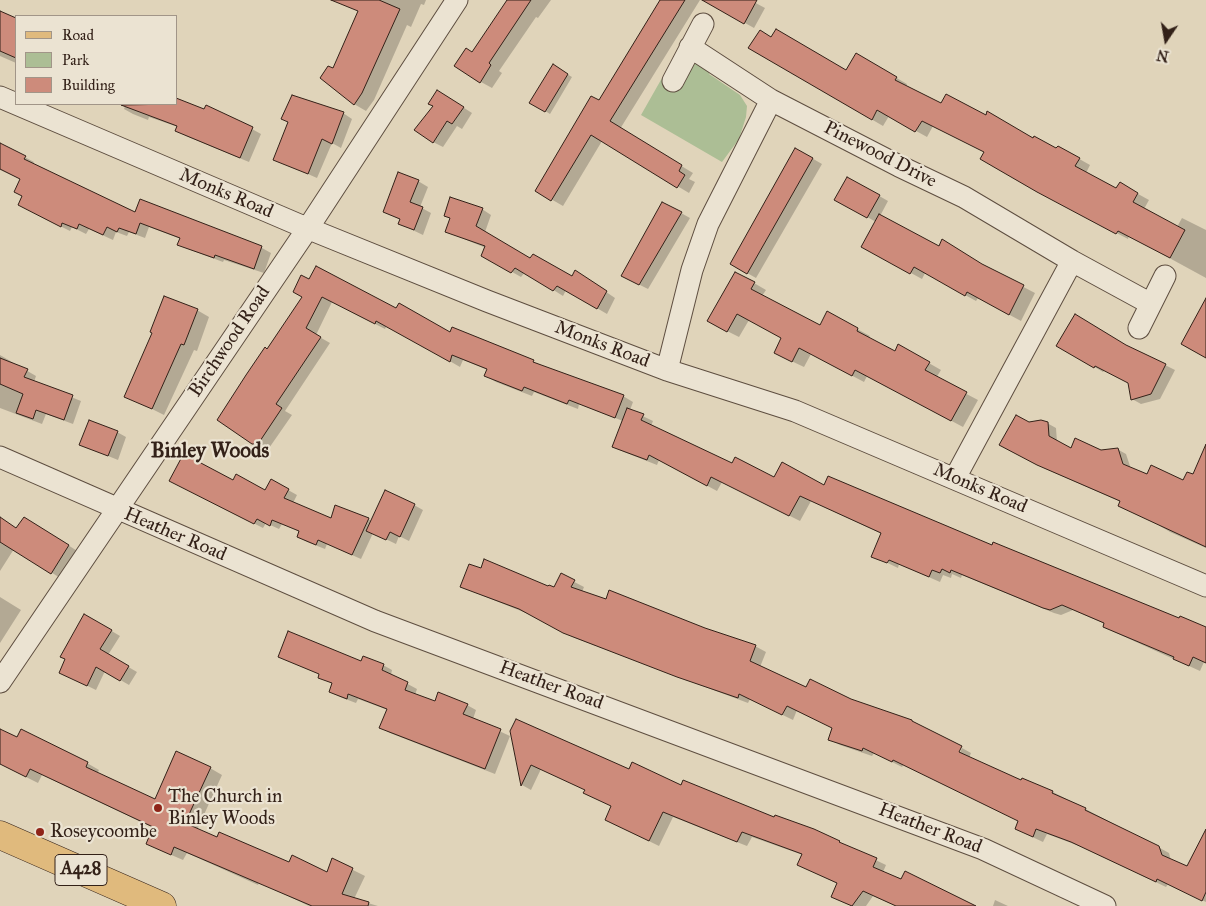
<!DOCTYPE html>
<html>
<head>
<meta charset="utf-8">
<style>
	body { margin:0 }
	#map { position:relative; width:1206px; height:906px; overflow:hidden; background:#e0d4ba; font-family:"IM FELL Great Primer",serif }
	canvas { display:block }
	.legend { position:absolute; left:15px; top:15px; width:162px; height:90px; box-sizing:border-box; background:#ebe3d2; border:1px solid #a19588; margin:0; padding:6px 9px; list-style:none; font-size:15px; color:#332118 }
	.legend li { display:flex; align-items:center; gap:10px; height:25px }
	.legend b { width:25px; border:1px solid #a19588 }
	.north { position:absolute; left:1141px; top:15px; width:50px; height:50px; -webkit-text-stroke:4px #ebe3d2; paint-order:stroke; rotate:192deg; font-size:14px; font-weight:700; line-height:20px; text-align:center; color:#332118 }
	.north::after { content:''; display:block; margin:auto; width:18px; height:22px; background:#332118; clip-path:polygon(50% 0,100% 100%,50% 72%,0 100%) }
</style>
</head>
<body>
<div id="map">
<canvas width="1206" height="906"></canvas>
<ul class="legend">
<li><b style="height:6px;background:#e0ba7d"></b>Road</li>
<li><b style="height:14px;background:#acbe95"></b>Park</li>
<li><b style="height:14px;background:#cd8b7b"></b>Building</li>
</ul>
<div class="north">N</div>
</div>
<script>
const ctx = document.querySelector('canvas').getContext('2d');
ctx.lineJoin = 'round';
function paint(path, color) { ctx.fillStyle = color; ctx.fill(path, 'evenodd'); }
const toPath = rows => new Path2D(rows.map(r => 'M' + r).join(''));
function strokePath(path, color, width, dash) { ctx.strokeStyle = color; ctx.lineWidth = width; ctx.lineCap = dash ? 'butt' : 'round'; ctx.setLineDash(dash || []); ctx.stroke(path); }
function write(font, color, halo, rows, align = 'center') {
  ctx.font = font + ' "IM FELL Great Primer",serif'; ctx.lineWidth = 4.5; ctx.setLineDash([]); ctx.textBaseline = 'middle'; ctx.strokeStyle = halo; ctx.fillStyle = color; for (const [text, x, y, turn = 0] of rows) {
    ctx.save(); ctx.translate(x, y); ctx.rotate((+turn || 0) * Math.PI / 180); ctx.textAlign = isNaN(turn) ? turn : align; if (halo) ctx.strokeText(text, 0, 0); ctx.fillText(text, 0, 0); ctx.restore();
  }
}
const green = toPath([
	[696,63,712,68,709,74,740,95,747,106,746,117,739,139,722,162,641,115,662,78,676,86,687,69]
]);
const shadow = toPath([
	[359,0,426,0,424,5,421,4,411,27,407,25,374,100,366,111,354,104,333,70,359,11],
	[508,0,551,0,538,18,536,17,499,71,502,73,492,88,481,82,473,53],
	[662,0,700,0,620,129,693,173,689,179,695,182,689,193,602,141,563,206,537,191,599,102],
	[704,0,750,0,765,8,754,28],
	[0,12,16,20,16,63,0,56],
	[772,38,847,72,857,55,907,84,906,87,941,105,1057,149,1058,147,1090,165,1086,173,1117,190,1120,184,1149,200,1144,209,1177,227,1182,218,1206,230,1206,278,1129,236,1128,239,1050,198,985,152,933,126,927,137,889,116,883,126,750,48],
	[553,66,572,77,550,114,531,102],
	[447,97,472,113,462,129,457,126,443,147,433,142],
	[126,104,176,104,252,129,261,134,249,162,186,136,176,130,178,127,149,117,148,120,133,114,124,109],
	[343,113,352,119,341,148,332,143,317,178,274,159,289,122],
	[0,144,34,162,33,164,136,213,141,200,262,248,271,253,264,273,224,260,223,262,188,249,179,244,181,239,149,227,145,238,129,232,127,236,116,232,113,240,89,229,86,234,72,227,70,231,28,210,22,180,0,170],
	[796,149,822,164,756,278,731,264],
	[848,178,888,201,880,216,939,248,987,268,1035,293,1021,321,978,298,976,301,925,273,922,279,874,253,876,222,836,199],
	[418,181,428,187,420,207,431,213,423,235,400,224,401,220,384,212],
	[482,209,491,215,485,232,531,260,573,278,584,277,615,298,607,314,566,290,563,296,525,272,521,277,482,255,486,248,447,232],
	[681,213,690,218,648,289,632,281],
	[754,283,766,290,762,296,820,327,828,313,870,336,868,338,895,352,899,346,941,370,936,378,978,400,963,427,867,376,864,382,811,354,804,367,787,359,782,338,749,320,739,337,721,328],
	[294,292,397,309,451,334,452,329,545,367,623,396,633,402,630,410,653,421,651,426,732,464,775,479,824,486,993,547,1206,629,1206,663,1204,662,1200,671,1114,632,1104,626,1105,624,1073,610,1061,615,1054,613,962,575,961,578,952,574,951,578,943,575,940,582,899,564,898,568,873,556,882,534,811,501,800,521,722,482,717,491,659,460,657,465,624,452,613,447,623,421,579,404,578,409,534,392,532,396,496,382,486,376,488,370,463,360,460,367,387,325,385,329,332,302,316,335,330,343,285,411,292,415,267,451,219,420,303,297],
	[197,310,209,317,197,351,194,350,164,415,126,396],
	[1058,345,1127,346,1175,370,1160,399,1141,404,1132,399,1129,383,1105,370,1103,372],
	[0,355,36,376,34,382,81,401,73,424,46,414,42,424,0,408],
	[1028,423,1047,423,1056,428,1057,442,1071,449,1100,451,1117,449,1126,454,1131,469,1147,476,1184,482,1194,476,1206,446,1206,548,1170,532,1121,502,1046,469,1001,445],
	[117,432,126,437,118,460,81,445],
	[184,455,233,482,266,492,272,481,297,495,293,503,332,519,368,519,372,521,414,505,423,510,409,541,399,536,396,544,373,533,361,559,327,544,325,549,307,542,298,537,300,532,282,524,279,529,266,523,263,528,180,486],
	[0,517,17,529,38,526,82,554,65,581,14,549,0,571],
	[561,575,584,587,582,592,755,646,766,652,760,667,807,689,912,721,922,727,958,758,962,748,971,753,969,758,1022,782,1023,779,1053,792,1158,847,1169,853,1171,861,1187,868,1206,831,1206,902,1168,884,1166,887,1082,847,1047,834,1043,842,1026,834,1016,828,1020,821,904,764,902,767,874,753,872,756,840,745,830,740,833,728,797,710,793,720,750,699,748,703,575,638,531,615,461,587,554,588],
	[0,597,21,610,0,643],
	[85,615,120,636,108,655,137,672,129,685,105,671,96,690,69,677],
	[279,657,383,665,392,670,391,675,417,689,415,695,435,703,467,705,476,710,473,719,510,736,495,774,390,733,381,728,388,710,358,699,356,703,340,697,330,692,333,684,319,677,320,674],
	[0,730,17,739,87,763,99,770,97,774,156,801,210,768,222,775,197,830,289,864,327,873,333,860,365,876,354,899,378,906,309,906,259,882,258,885,187,853,183,860,160,850,148,843,154,828,42,775,38,783,0,764],
	[512,731,813,830,886,865,883,872,976,906,896,906,873,896,866,906,852,906,842,902,838,884,799,865,803,855,752,837,747,846,673,817,659,846,616,825,613,806,584,793,586,790,541,769,531,790,522,785],
	[995,900,1008,906,993,906]
]);
const building = toPath([
	[331,0,379,0,400,9,362,93,354,105,320,78,328,66,333,68,358,11,331,0],
	[507,0,531,0,489,63,491,65,480,83,454,66,466,48,472,52,507,0],
	[660,0,685,0,610,121,682,165,679,171,685,175,677,188,591,135,551,201,535,191,591,96,599,100,660,0],
	[702,0,757,0,744,24,702,0],
	[0,11,16,18,16,58,0,51,0,11],
	[776,29,846,70,856,53,897,77,895,80,941,103,946,94,986,115,987,111,1033,138,1034,136,1056,148,1058,146,1080,158,1075,166,1116,188,1120,182,1138,193,1133,202,1185,230,1170,258,1118,231,1116,234,1037,192,980,159,984,152,922,121,915,132,877,110,872,120,748,48,760,30,771,37,776,29],
	[553,64,568,74,545,112,529,103,553,64],
	[437,90,464,107,452,124,447,121,433,143,414,130,433,106,428,104,437,90],
	[292,95,344,112,332,144,322,139,308,174,273,160,288,122,281,119,292,95],
	[176,98,204,109,206,105,253,127,240,158,175,131,177,126,121,105,176,104,176,98],
	[0,143,26,156,24,159,135,212,140,199,262,246,254,269,215,255,214,258,177,245,180,238,140,223,136,234,119,228,117,232,107,227,103,235,79,224,77,229,62,223,61,227,18,205,22,196,14,192,20,179,0,169,0,143],
	[795,148,813,158,747,274,730,264,795,148],
	[398,172,419,180,410,202,423,207,414,230,398,224,400,219,383,212,398,172],
	[847,177,880,195,867,218,834,200,847,177],
	[450,197,483,208,476,226,530,258,533,254,572,276,575,270,607,291,597,309,557,286,553,291,515,268,511,273,481,256,485,246,445,232,450,218,444,216,450,197],
	[662,202,682,212,639,285,621,276,662,202],
	[879,214,939,246,942,239,982,264,1024,285,1009,315,967,292,965,296,914,267,910,274,861,247,879,214],
	[316,266,396,308,399,303,450,332,452,327,534,360,533,362,624,395,615,418,569,400,567,404,524,387,522,391,484,376,487,369,452,355,450,362,376,321,375,324,322,297,306,328,321,337,276,404,282,408,258,444,252,444,217,420,246,375,265,347,267,349,302,297,293,292,301,275,309,279,316,266],
	[735,272,755,282,751,289,820,325,827,311,858,328,857,331,895,351,898,344,930,362,925,370,967,392,951,421,855,370,852,376,799,348,792,362,774,353,781,338,737,314,727,332,707,321,735,272],
	[164,296,198,309,184,345,181,344,152,409,124,397,152,333,150,332,164,296],
	[1206,298,1206,358,1181,344,1206,298],
	[1075,314,1126,345,1166,364,1151,394,1131,400,1128,383,1095,366,1094,368,1056,346,1075,314],
	[0,358,28,369,24,377,73,395,64,420,36,410,33,419,16,413,23,394,0,384,0,358],
	[627,408,644,414,641,420,732,463,735,457,774,477,782,462,824,485,828,476,992,545,993,542,1179,618,1180,616,1206,627,1206,663,1193,657,1189,666,1173,659,1174,657,1103,627,1104,623,1062,605,1050,610,1043,608,951,570,950,573,942,569,940,573,932,570,929,577,889,560,887,563,871,557,881,533,800,496,789,516,711,477,707,486,649,455,647,460,612,447,627,408],
	[1016,415,1029,422,1041,420,1048,422,1049,436,1071,448,1075,438,1101,450,1118,448,1123,464,1147,474,1151,465,1183,480,1187,472,1193,474,1206,444,1206,547,1118,506,1120,501,1037,465,999,445,1016,415],
	[89,420,118,431,108,456,79,445,89,420],
	[184,453,200,460,199,462,233,480,236,474,265,490,271,479,289,489,284,498,331,518,335,505,369,518,352,555,318,540,316,545,297,537,299,531,272,520,270,526,257,519,254,524,169,481,184,453],
	[385,490,415,504,400,537,390,532,386,540,366,531,385,490],
	[0,517,16,528,24,517,69,545,51,574,0,542,0,517],
	[484,559,548,586,549,585,554,587,561,573,575,580,571,587,606,599,609,590,705,628,756,645,750,661,806,687,810,679,851,699,912,720,912,721,962,746,959,752,1021,780,1022,778,1053,791,1052,793,1086,808,1085,810,1159,846,1162,855,1187,866,1206,829,1206,892,1202,901,1157,879,1156,882,1071,842,1036,829,1033,837,1015,829,1018,821,893,760,892,762,863,748,862,751,828,740,832,728,787,706,782,715,739,694,738,698,677,677,563,633,519,609,460,587,469,564,481,568,484,559],
	[84,614,112,630,100,649,129,666,120,681,96,667,87,686,59,673,65,659,60,657,84,614],
	[288,631,361,661,363,656,384,664,382,670,408,682,405,690,435,701,438,692,468,704,463,714,501,729,485,769,379,728,387,709,348,694,347,699,329,692,332,683,318,678,319,674,278,657,288,631],
	[516,719,629,769,632,762,681,785,683,780,774,817,775,815,814,829,840,841,839,842,877,858,873,867,901,879,905,871,976,906,896,906,863,891,852,906,831,897,837,883,797,865,802,854,742,832,737,842,663,812,649,841,605,820,611,806,583,793,585,790,531,765,521,786,510,731,516,719],
	[0,729,17,737,21,729,88,762,86,767,155,799,176,751,211,767,185,823,217,837,219,832,289,862,292,855,327,872,332,858,353,868,342,894,369,902,368,906,312,906,174,847,171,855,146,844,153,827,30,769,26,777,0,764,0,729]
]);
const minor = toPath([
	[690,47,771,100,899,166,964,197,1072,261,1151,304],
	[673,81,703,24],
	[0,97,297,224,487,301,667,370,795,411,1206,586],
	[1139,328,1165,276],
	[667,370,692,270,708,224,771,100],
	[0,457,375,621,983,849,1105,906],
	[955,478,1072,261],
	[0,682,308,228,457,0]
]);
const major = toPath([
	[0,835,162,906]
]);
const markers = [
	[158,808,5,"#8f2418"],
	[40,832,5,"#8f2418"]
];
const shields = [
	[81,870,52]
];
const shieldNames = [
	["A428",81,870]
];
const streetNames = [
	["Pinewood Drive",880,155,27],
	["Monks Road",226,194,23],
	["Birchwood Road",230,342,-56],
	["Monks Road",602,345,21],
	["Monks Road",980,489,23],
	["Heather Road",175,535,23],
	["Heather Road",551,686,20],
	["Heather Road",930,829,21]
];
const poiNames = [
	["The Church in",168,797],
	["Binley Woods",168,819],
	["Roseycoombe",50,832]
];
const quarterNames = [
	["Binley Woods",210,452]
];
paint(green, '#acbe95');
paint(shadow, '#0003');
paint(building, '#cd8b7b');
strokePath(building, '#332118', 1);
strokePath(minor, '#5e4e40', 23);
strokePath(major, '#332118', 29);
strokePath(minor, '#ebe3d2', 21);
strokePath(major, '#e0ba7d', 28);
for (const [x, y, r, color] of markers) { const dot = new Path2D(); dot.arc(x, y, r, 0, 2 * Math.PI); ctx.fillStyle = color; ctx.fill(dot); strokePath(dot, '#ebe3d2', 2); }
for (const [x, y, w] of shields) { const box = new Path2D(); box.roundRect(x - w / 2, y - 15.5, w, 31, 4); ctx.fillStyle = '#ebe3d2'; ctx.fill(box); strokePath(box, '#332118', 1); }
write('bold 18px', '#332118', null, shieldNames);
write('19px', '#332118', '#ebe3d2', streetNames);
write('19px', '#332118', '#ebe3d2', poiNames, 'left');
write('bold 21px', '#332118', '#ebe3d2', quarterNames);
</script>
</body>
</html>
